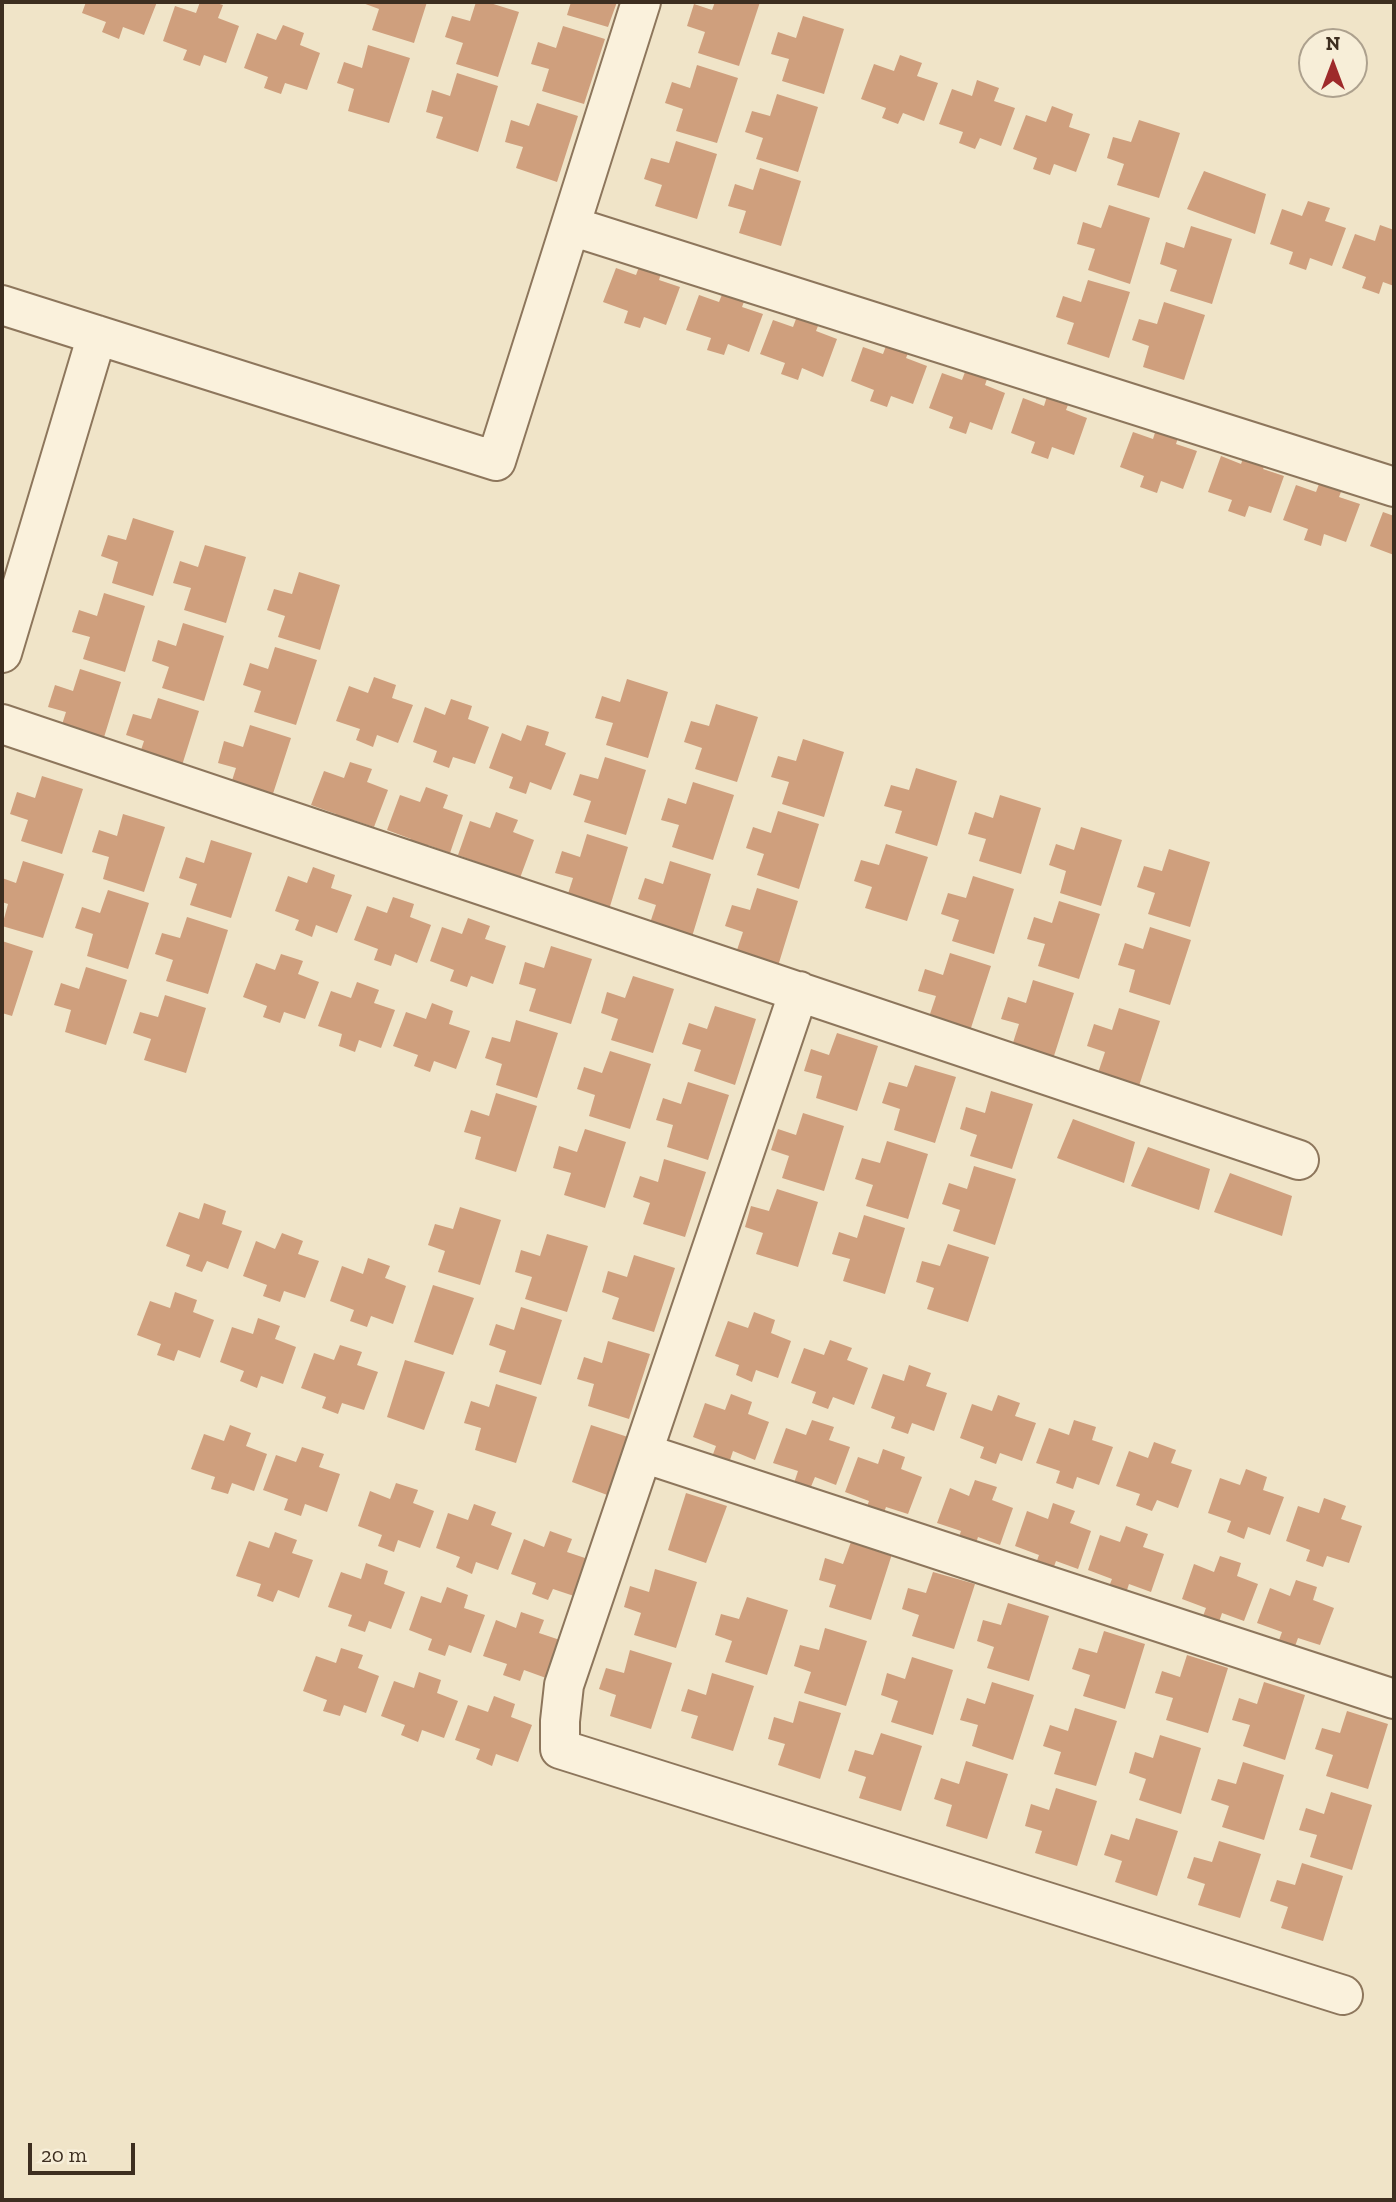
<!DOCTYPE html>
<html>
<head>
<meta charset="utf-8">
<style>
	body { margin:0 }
	#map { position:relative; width:1396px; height:2202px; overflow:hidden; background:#f0e4c8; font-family:"Zilla Slab",serif }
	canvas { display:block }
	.frame { position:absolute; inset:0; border:4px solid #3d2e20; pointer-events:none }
	.north { position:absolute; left:1298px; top:28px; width:70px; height:70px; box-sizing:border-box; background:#f7eed8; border:2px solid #ada18e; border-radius:50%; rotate:0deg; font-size:19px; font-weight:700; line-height:28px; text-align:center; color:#3d2e20 }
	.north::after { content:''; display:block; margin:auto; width:24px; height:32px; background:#9e2a2b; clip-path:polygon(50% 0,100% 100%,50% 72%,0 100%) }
	.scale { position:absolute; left:28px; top:2143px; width:107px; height:32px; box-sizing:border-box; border:4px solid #3d2e20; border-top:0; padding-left:9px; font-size:21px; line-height:24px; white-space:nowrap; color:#3d2e20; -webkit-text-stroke:5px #f7eed8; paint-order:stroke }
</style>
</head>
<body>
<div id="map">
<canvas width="1396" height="2202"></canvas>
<div class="frame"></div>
<div class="north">N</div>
<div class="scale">20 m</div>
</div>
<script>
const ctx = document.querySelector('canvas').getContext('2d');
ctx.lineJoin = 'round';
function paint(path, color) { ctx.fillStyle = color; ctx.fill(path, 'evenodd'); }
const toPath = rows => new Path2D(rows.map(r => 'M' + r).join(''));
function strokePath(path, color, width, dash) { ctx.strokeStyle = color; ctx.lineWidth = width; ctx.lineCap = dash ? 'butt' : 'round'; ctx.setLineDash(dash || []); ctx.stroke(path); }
const building = toPath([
	[86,2,157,2,144,35,123,27,119,39,102,32,106,22,82,13],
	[200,2,213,2,223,5,218,18,239,26,226,63,204,55,200,66,183,60,187,50,163,41,175,6,196,13],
	[360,2,427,2,414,43,372,30,379,9],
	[476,2,487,2,519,12,498,77,456,64,463,43,445,37,452,16,470,21],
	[571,2,617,2,608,27,567,15],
	[715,2,760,2,739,66,698,53,705,32,687,26,694,4,712,10],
	[803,16,844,29,824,94,782,81,789,59,771,54,778,32,796,38],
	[283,25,304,33,300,45,320,53,307,90,285,83,281,94,264,88,268,77,244,68,257,33,276,40],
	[563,26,605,39,584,104,542,91,549,69,531,64,538,42,556,48],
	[368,45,410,58,389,123,348,111,354,89,337,83,344,62,362,68],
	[900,55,922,63,917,76,938,83,924,121,903,113,898,124,882,118,886,108,861,99,874,64,894,71],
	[697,65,738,78,717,143,676,131,683,109,665,103,672,82,690,88],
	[457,73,498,86,478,152,436,138,443,117,426,112,432,90,450,96],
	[977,80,999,88,994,101,1015,108,1001,146,980,138,975,149,959,143,963,132,939,124,952,89,972,96],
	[777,94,818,107,798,172,756,159,763,138,745,132,752,111,770,116],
	[537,103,578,116,557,182,516,168,523,147,505,142,511,120,529,126],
	[1052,106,1073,114,1069,127,1090,134,1076,172,1054,164,1050,175,1033,169,1037,158,1013,149,1026,115,1046,122],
	[1139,120,1180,133,1159,198,1117,185,1124,164,1107,158,1113,137,1131,142],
	[676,141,717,154,697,219,655,206,662,185,644,179,651,158,669,163],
	[760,168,801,181,781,246,739,233,746,211,728,206,735,184,753,190],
	[1204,171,1266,194,1255,234,1187,209],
	[1308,201,1330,208,1325,221,1346,228,1332,266,1310,258,1306,270,1289,264,1293,252,1270,244,1282,209,1302,216],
	[1109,205,1150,218,1130,284,1088,270,1095,249,1077,244,1083,222,1101,228],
	[1380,225,1394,230,1394,286,1383,282,1379,294,1362,288,1366,277,1342,268,1355,234,1375,241],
	[1191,226,1232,239,1212,304,1170,291,1177,270,1160,264,1166,242,1184,248],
	[642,259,663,267,659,280,680,287,666,325,644,317,640,328,624,323,628,311,603,302,616,268,636,275],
	[1088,280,1130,292,1109,358,1067,344,1074,323,1056,317,1063,296,1081,302],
	[725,287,747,294,742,307,763,314,749,352,728,344,724,355,707,350,711,338,686,330,699,295,719,302],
	[1164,302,1205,315,1184,380,1143,367,1149,346,1132,340,1139,319,1157,324],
	[799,311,821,318,816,331,837,339,823,377,802,368,798,380,781,374,785,363,760,354,773,320,793,327],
	[889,338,911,346,906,358,927,366,913,404,891,396,887,407,870,401,874,390,851,381,863,347,883,354],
	[968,364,989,373,985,385,1005,393,992,430,970,422,966,434,949,428,953,417,929,408,942,373,962,380],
	[1049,390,1071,397,1066,410,1087,418,1074,455,1052,447,1048,459,1031,453,1035,442,1011,433,1023,398,1044,406],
	[1158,423,1180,431,1176,444,1197,451,1183,489,1161,481,1157,493,1140,487,1144,476,1120,467,1133,432,1153,439],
	[1247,448,1269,456,1263,469,1284,476,1271,513,1249,506,1245,517,1228,511,1232,500,1208,492,1221,456,1241,464],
	[1322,476,1344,484,1339,497,1360,504,1346,542,1324,534,1321,546,1304,540,1308,529,1283,520,1296,485,1316,492],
	[1383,512,1394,516,1394,555,1370,546],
	[133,518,174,531,153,596,112,583,118,562,101,556,108,535,126,540],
	[205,545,246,557,226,623,184,610,191,588,173,583,180,561,198,567],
	[299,572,340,585,320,650,278,637,285,616,267,610,274,589,292,594],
	[104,593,145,606,125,672,83,659,90,637,72,632,79,610,97,616],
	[183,623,224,636,204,701,162,688,169,667,152,661,158,640,176,646],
	[275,647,317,660,296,725,254,712,261,691,243,685,250,663,268,669],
	[80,669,121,682,101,747,59,734,66,712,48,707,55,685,73,691],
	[374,677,396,685,392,698,413,705,398,743,377,735,373,747,356,740,360,729,336,721,349,686,368,693],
	[627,679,668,692,648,758,606,745,613,723,595,718,602,696,620,702],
	[158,698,199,711,179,775,137,762,144,741,126,735,133,714,151,719],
	[451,699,472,706,468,719,489,727,475,764,453,757,449,768,433,762,437,751,413,742,425,707,445,715],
	[716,704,758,717,737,782,695,769,702,748,684,742,691,721,709,726],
	[250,725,291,738,270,803,229,790,236,768,218,763,224,741,243,747],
	[527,725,549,732,545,745,566,753,551,790,530,782,526,794,509,788,513,777,489,768,502,733,521,741],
	[803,739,844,752,824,817,782,804,789,782,771,777,778,756,796,761],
	[605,757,646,770,626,835,584,822,591,801,573,795,580,774,598,779],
	[350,762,372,769,367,782,388,790,374,827,353,820,348,831,332,825,336,814,311,805,324,771,344,778],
	[916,768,957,781,937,846,895,833,902,811,884,806,891,785,909,790],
	[42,776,83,789,62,854,21,841,28,820,10,814,17,792,35,798],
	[693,782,734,795,713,860,672,847,679,825,661,820,668,798,686,804],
	[426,787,448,795,443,808,463,815,450,853,428,845,424,856,407,850,411,839,387,830,400,795,420,802],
	[1000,795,1041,808,1021,874,979,861,986,839,968,834,975,812,993,818],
	[778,811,819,824,799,889,757,875,764,854,746,848,753,827,771,833],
	[496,812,518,820,513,832,534,840,520,878,498,870,494,881,478,875,482,864,458,855,470,821,490,828],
	[123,814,165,827,144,892,103,879,109,857,92,852,99,830,117,836],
	[1081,827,1122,840,1101,906,1060,893,1066,871,1049,865,1056,844,1074,850],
	[587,834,628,847,608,913,566,900,573,878,555,873,562,851,580,857],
	[211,840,252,853,231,918,190,905,197,884,179,878,186,857,204,863],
	[886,844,928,857,907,921,865,908,872,887,854,881,861,860,879,865],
	[1169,849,1210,862,1190,927,1148,914,1155,893,1137,887,1144,866,1162,871],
	[23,861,64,874,43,938,2,926,8,904,2,902,2,878,16,883],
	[670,861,711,874,691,940,649,926,656,905,638,899,645,878,663,884],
	[313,867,335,875,331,888,352,895,337,933,316,925,312,937,295,930,299,920,275,911,288,876,307,883],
	[973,876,1014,889,994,954,952,941,959,920,941,914,948,893,966,898],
	[757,888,798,901,778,966,736,953,743,932,725,926,732,905,750,910],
	[108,890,149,903,128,969,87,956,93,934,75,928,82,907,100,913],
	[393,897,414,904,410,917,431,925,417,963,395,954,391,966,374,960,378,949,354,940,367,906,387,913],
	[1059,901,1100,914,1079,979,1038,966,1045,944,1027,939,1034,917,1052,923],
	[187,917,228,930,208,994,166,981,173,960,155,954,162,933,180,938],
	[468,918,490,926,485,939,506,946,493,984,471,976,467,987,450,981,454,970,430,961,442,927,462,934],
	[1150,927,1191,940,1170,1005,1129,992,1135,970,1118,965,1125,943,1143,949],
	[2,941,33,951,12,1016,2,1013],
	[551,946,592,959,571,1024,529,1011,536,989,519,984,525,962,544,968],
	[950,953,991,966,970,1031,929,1017,936,996,918,991,925,969,943,975],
	[281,954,303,961,298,974,319,982,305,1019,284,1012,280,1023,263,1017,267,1006,243,997,256,963,275,970],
	[86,967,127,980,106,1045,65,1032,71,1010,54,1005,61,983,79,989],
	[633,976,674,989,653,1053,611,1040,618,1019,601,1013,607,992,625,998],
	[1033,980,1074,993,1053,1059,1012,1046,1019,1024,1001,1019,1008,997,1026,1003],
	[357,982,379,990,374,1003,395,1010,381,1048,359,1040,355,1052,339,1046,342,1034,318,1026,331,991,351,998],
	[165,995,206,1008,186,1073,144,1060,151,1039,133,1033,140,1012,158,1017],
	[432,1003,453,1011,449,1024,470,1031,456,1069,434,1061,430,1072,414,1066,418,1055,393,1046,406,1012,426,1019],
	[715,1006,756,1019,735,1085,694,1071,701,1050,682,1044,689,1023,707,1029],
	[1119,1008,1160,1021,1139,1086,1098,1073,1105,1052,1087,1046,1094,1024,1112,1030],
	[516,1020,558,1033,537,1098,496,1085,502,1064,485,1058,492,1037,510,1042],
	[837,1033,878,1046,857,1111,816,1098,822,1076,804,1071,811,1049,829,1055],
	[610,1051,651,1064,630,1129,589,1116,595,1095,577,1089,584,1067,602,1073],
	[915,1065,956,1077,935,1143,894,1130,900,1109,882,1103,889,1082,907,1087],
	[688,1082,729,1095,708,1160,667,1147,673,1125,656,1120,663,1098,681,1104],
	[991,1091,1033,1104,1012,1169,970,1156,977,1135,960,1129,966,1107,985,1113],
	[496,1093,537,1106,516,1172,475,1159,481,1137,464,1132,471,1110,489,1116],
	[803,1113,844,1126,824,1191,782,1178,789,1156,771,1150,778,1129,796,1135],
	[1073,1119,1135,1142,1124,1183,1057,1158],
	[585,1129,626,1142,605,1208,564,1195,571,1173,553,1168,559,1146,577,1152],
	[887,1141,928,1154,908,1219,866,1206,873,1185,855,1179,862,1158,880,1163],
	[1148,1147,1210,1169,1199,1210,1131,1186],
	[664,1159,706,1172,685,1237,643,1224,650,1203,633,1197,640,1176,658,1182],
	[974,1166,1016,1179,995,1245,953,1231,960,1210,942,1204,949,1183,967,1189],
	[1230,1173,1292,1196,1282,1236,1214,1212],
	[777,1189,818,1202,798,1267,756,1254,763,1233,745,1227,751,1206,769,1211],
	[204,1203,226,1211,222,1224,242,1231,228,1269,207,1261,202,1272,186,1266,190,1255,166,1246,179,1212,199,1219],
	[460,1207,501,1220,480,1285,438,1272,445,1251,428,1245,435,1224,453,1229],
	[864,1215,905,1228,885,1294,843,1281,850,1259,832,1254,839,1232,857,1238],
	[282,1233,303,1241,298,1254,319,1261,305,1298,284,1291,280,1302,263,1296,267,1285,243,1276,256,1241,275,1249],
	[547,1234,588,1246,567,1312,525,1299,532,1277,515,1272,521,1250,540,1256],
	[948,1244,989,1257,968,1322,927,1309,934,1288,916,1282,922,1261,940,1266],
	[634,1255,675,1268,654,1332,612,1319,619,1298,602,1292,608,1271,627,1277],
	[368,1258,390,1266,385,1278,406,1286,393,1324,371,1316,367,1327,350,1321,354,1310,330,1301,342,1266,363,1274],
	[433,1285,474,1298,453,1355,414,1342],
	[175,1292,197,1300,193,1312,214,1320,200,1358,178,1350,174,1361,157,1355,161,1344,137,1335,150,1301,170,1308],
	[521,1307,562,1320,541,1385,499,1372,506,1351,489,1345,496,1324,514,1330],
	[754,1312,775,1320,771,1333,791,1341,778,1378,756,1370,752,1382,736,1375,739,1365,715,1356,728,1321,748,1328],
	[258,1318,280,1326,275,1339,296,1347,283,1384,261,1376,257,1388,240,1381,244,1371,220,1362,232,1327,253,1334],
	[830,1340,852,1348,847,1360,868,1368,854,1405,833,1397,828,1409,812,1403,816,1392,791,1383,804,1348,824,1355],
	[608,1341,650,1354,629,1419,588,1406,594,1384,577,1379,584,1357,602,1363],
	[340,1345,362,1352,357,1365,378,1372,364,1410,342,1403,338,1414,322,1408,326,1397,301,1388,314,1353,334,1360],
	[405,1360,445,1372,424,1430,387,1417],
	[909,1365,931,1373,926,1386,947,1393,934,1431,912,1423,908,1434,891,1428,895,1417,871,1408,883,1374,904,1381],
	[496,1384,537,1397,516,1463,475,1450,481,1428,464,1423,471,1401,489,1407],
	[731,1394,752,1402,748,1414,769,1422,755,1460,733,1451,729,1463,712,1457,716,1446,693,1437,705,1403,725,1410],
	[998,1395,1020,1403,1015,1416,1036,1423,1022,1461,1000,1453,996,1464,980,1458,984,1447,960,1438,972,1404,992,1411],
	[812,1420,834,1427,829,1440,850,1447,836,1485,815,1477,810,1489,794,1483,798,1471,773,1463,786,1428,806,1435],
	[1074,1420,1096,1427,1092,1440,1113,1447,1099,1485,1077,1477,1073,1489,1056,1483,1060,1471,1036,1463,1049,1428,1069,1435],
	[230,1425,251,1433,246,1446,267,1454,254,1491,232,1483,228,1494,211,1489,215,1477,191,1469,204,1434,224,1441],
	[591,1425,631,1438,610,1496,572,1482],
	[1154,1442,1176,1450,1171,1463,1192,1470,1178,1508,1157,1500,1152,1511,1136,1505,1140,1494,1116,1486,1129,1451,1148,1458],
	[302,1447,324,1454,319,1467,340,1474,327,1512,305,1504,301,1516,284,1510,288,1499,263,1490,276,1455,296,1462],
	[883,1449,905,1457,901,1469,922,1477,908,1514,886,1507,882,1518,865,1512,869,1501,845,1492,858,1457,878,1464],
	[1246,1469,1267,1477,1263,1490,1284,1497,1270,1535,1248,1527,1244,1539,1227,1532,1231,1521,1208,1513,1220,1478,1240,1485],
	[975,1480,997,1487,992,1500,1013,1508,1000,1545,978,1537,974,1549,957,1543,961,1531,937,1523,950,1488,969,1496],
	[396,1483,418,1490,413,1503,434,1511,420,1548,398,1540,394,1552,378,1546,382,1535,358,1526,370,1491,390,1499],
	[686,1493,727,1506,706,1563,668,1550],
	[1324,1498,1346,1506,1341,1519,1362,1526,1349,1563,1327,1556,1323,1567,1306,1561,1310,1550,1286,1541,1298,1506,1319,1513],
	[1053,1503,1075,1511,1070,1523,1091,1531,1078,1569,1056,1561,1052,1572,1035,1566,1039,1555,1015,1546,1027,1511,1048,1519],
	[474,1504,496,1512,491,1525,512,1533,498,1570,476,1562,472,1574,456,1567,460,1557,436,1548,448,1513,468,1520],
	[1126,1526,1148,1534,1143,1547,1164,1554,1151,1592,1129,1584,1125,1596,1108,1589,1112,1579,1088,1570,1100,1535,1120,1542],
	[550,1531,572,1539,567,1552,588,1559,574,1596,553,1589,548,1600,532,1594,536,1583,511,1574,524,1539,544,1547],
	[275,1532,297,1540,292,1553,313,1560,299,1598,278,1590,273,1602,257,1596,261,1584,236,1576,249,1541,269,1548],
	[851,1542,892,1554,871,1620,829,1607,836,1585,819,1580,825,1558,843,1564],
	[1220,1556,1241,1563,1237,1576,1258,1584,1244,1621,1222,1613,1218,1625,1202,1619,1206,1608,1182,1599,1194,1564,1214,1572],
	[366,1563,388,1571,384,1584,405,1592,391,1629,369,1621,365,1632,348,1626,352,1615,328,1607,341,1572,361,1579],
	[655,1569,697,1582,676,1648,634,1635,641,1613,624,1607,630,1586,649,1592],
	[933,1572,975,1584,954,1649,912,1636,919,1615,902,1609,908,1588,926,1593],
	[1296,1580,1317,1587,1313,1600,1334,1608,1320,1645,1298,1638,1294,1649,1278,1643,1282,1632,1257,1623,1270,1588,1290,1596],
	[447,1587,468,1595,464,1608,485,1615,471,1653,449,1645,445,1656,428,1650,432,1639,409,1630,421,1596,441,1603],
	[747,1597,788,1610,767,1675,725,1662,732,1641,715,1635,721,1614,739,1619],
	[1008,1603,1049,1616,1029,1681,987,1668,994,1647,977,1641,983,1620,1001,1625],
	[521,1612,544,1620,539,1633,560,1640,546,1678,524,1670,520,1681,503,1675,507,1664,483,1656,496,1620,516,1628],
	[825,1628,867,1641,846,1706,804,1693,811,1672,794,1666,800,1645,819,1650],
	[1104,1631,1145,1644,1125,1709,1083,1696,1090,1675,1072,1669,1079,1648,1097,1653],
	[341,1648,363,1655,358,1668,379,1676,366,1713,344,1705,340,1716,323,1711,327,1700,303,1691,316,1656,336,1663],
	[630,1650,672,1663,651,1729,610,1716,616,1695,599,1689,606,1668,624,1673],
	[1187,1655,1228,1668,1208,1733,1166,1720,1173,1698,1155,1693,1162,1671,1180,1677],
	[912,1657,953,1670,933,1735,891,1722,898,1701,881,1695,887,1673,905,1679],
	[419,1672,441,1680,437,1693,458,1701,444,1738,422,1730,418,1742,401,1735,405,1725,381,1716,394,1681,414,1688],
	[712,1673,754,1686,733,1751,691,1738,698,1716,681,1711,688,1689,706,1695],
	[992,1682,1034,1695,1013,1760,972,1746,978,1725,960,1720,967,1698,985,1704],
	[1264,1682,1305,1695,1285,1760,1243,1746,1250,1725,1232,1720,1239,1698,1257,1704],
	[494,1696,515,1704,511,1717,532,1725,518,1762,496,1754,492,1766,476,1759,480,1749,455,1740,468,1705,488,1712],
	[799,1701,841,1713,820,1779,778,1765,785,1744,768,1739,774,1717,793,1723],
	[1075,1708,1117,1721,1096,1786,1054,1774,1061,1752,1043,1746,1050,1725,1068,1731],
	[1347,1711,1388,1724,1368,1789,1326,1776,1333,1755,1315,1749,1322,1728,1340,1733],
	[881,1733,922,1746,901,1811,859,1798,866,1777,848,1771,855,1750,873,1755],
	[1160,1735,1201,1748,1181,1814,1139,1800,1146,1779,1129,1773,1135,1752,1153,1758],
	[966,1761,1008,1774,987,1839,946,1826,952,1805,934,1799,941,1778,959,1784],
	[1243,1762,1284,1775,1264,1840,1222,1827,1229,1806,1211,1800,1218,1779,1236,1784],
	[1056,1788,1097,1801,1077,1866,1035,1853,1042,1831,1025,1826,1031,1804,1049,1810],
	[1331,1792,1372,1805,1352,1870,1310,1857,1317,1835,1299,1830,1306,1808,1324,1814],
	[1136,1818,1178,1831,1157,1896,1115,1882,1122,1861,1104,1855,1111,1834,1129,1840],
	[1219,1841,1261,1854,1240,1918,1198,1905,1205,1884,1187,1878,1194,1857,1212,1862],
	[1302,1863,1343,1876,1323,1941,1281,1928,1288,1907,1270,1901,1277,1880,1295,1885]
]);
const minor = toPath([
	[571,226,1394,487],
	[2,305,496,461,641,2],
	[2,653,97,335],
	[2,724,1299,1160],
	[799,991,564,1685,560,1721,560,1749,1343,1995],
	[643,1453,1394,1699]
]);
paint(building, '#cf9f7d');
strokePath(minor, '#8d765c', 42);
strokePath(minor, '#faf1dc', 38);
</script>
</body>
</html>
